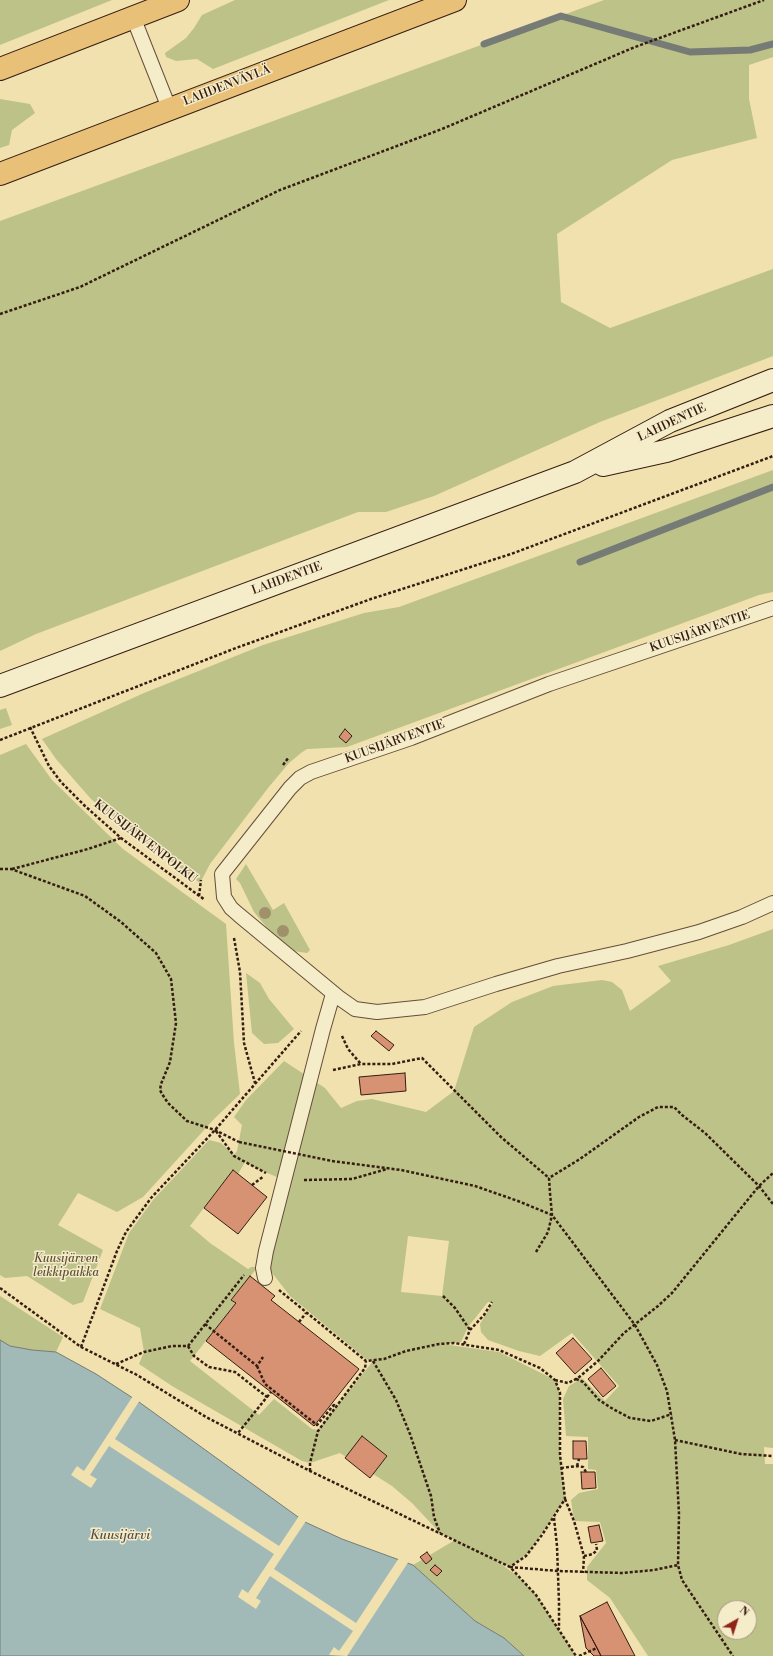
<!DOCTYPE html>
<html>
<head>
<meta charset="utf-8">
<style>
	body { margin:0 }
	#map { position:relative; width:773px; height:1656px; overflow:hidden; background:#f0e1ae; font-family:"Libre Bodoni",serif }
	canvas { display:block }
	.north { position:absolute; left:717px; top:1600px; width:40px; height:40px; box-sizing:border-box; background:#f5ecca; border:1px solid #a89980; border-radius:50%; rotate:39deg; font-size:11px; font-weight:700; line-height:16px; text-align:center; color:#351d11 }
	.north::after { content:''; display:block; margin:auto; width:14px; height:18px; background:#8f2418; clip-path:polygon(50% 0,100% 100%,50% 72%,0 100%) }
</style>
</head>
<body>
<div id="map">
<canvas width="773" height="1656"></canvas>
<div class="north">N</div>
</div>
<script>
const ctx = document.querySelector('canvas').getContext('2d');
ctx.lineJoin = 'round';
function paint(path, color) { ctx.fillStyle = color; ctx.fill(path, 'evenodd'); }
const toPath = rows => new Path2D(rows.map(r => 'M' + r).join(''));
function strokePath(path, color, width, dash) { ctx.strokeStyle = color; ctx.lineWidth = width; ctx.lineCap = dash ? 'butt' : 'round'; ctx.setLineDash(dash || []); ctx.stroke(path); }
function write(font, color, halo, rows, align = 'center') {
  ctx.font = font + ' "Libre Bodoni",serif'; ctx.lineWidth = 3; ctx.setLineDash([]); ctx.textBaseline = 'middle'; ctx.strokeStyle = halo; ctx.fillStyle = color; for (const [text, x, y, turn = 0] of rows) {
    ctx.save(); ctx.translate(x, y); ctx.rotate((+turn || 0) * Math.PI / 180); ctx.textAlign = isNaN(turn) ? turn : align; if (halo) ctx.strokeText(text, 0, 0); ctx.fillText(text, 0, 0); ctx.restore();
  }
}
const green = toPath([
	[0,0,112,0,0,45],
	[235,0,389,0,213,69,197,59,176,61,166,57,165,53,186,38,194,28,202,15],
	[604,0,773,0,773,57,749,65,749,99,757,138,672,160,557,234,561,302,610,328,773,269,773,356,600,422,434,496,386,512,358,512,36,634,0,651,0,221],
	[0,99,30,104,35,113,12,130,9,145,0,148],
	[773,470,773,592,759,595,347,747,307,749,301,753,289,763,268,788,210,864,200,883,146,843,91,799,56,759,42,739,144,693,263,645,364,613,399,607],
	[6,708,12,725,0,729,0,710],
	[26,744,52,780,123,849,226,924,234,1043,240,1094,215,1118,143,1197,117,1212,78,1193,58,1225,103,1250,83,1302,73,1305,27,1276,5,1278,0,1275,0,755],
	[246,864,273,910,284,903,310,950,307,953,293,951,269,930,254,912,240,883,236,879],
	[773,929,773,1448,764,1447,765,1464,773,1464,773,1656,648,1656,610,1598,587,1580,587,1567,606,1543,600,1522,574,1521,571,1500,579,1493,598,1489,596,1470,588,1469,588,1437,566,1436,563,1399,569,1386,582,1378,605,1401,619,1386,572,1333,540,1356,519,1351,488,1340,481,1332,480,1324,493,1303,488,1302,468,1327,461,1342,442,1344,499,1352,555,1380,560,1393,560,1455,565,1499,529,1552,510,1567,497,1561,520,1578,536,1595,576,1656,524,1656,504,1638,475,1621,413,1565,455,1540,440,1533,412,1503,392,1486,340,1453,310,1463,302,1461,172,1386,139,1364,144,1352,140,1328,100,1309,129,1233,153,1200,209,1140,221,1143,234,1155,237,1151,242,1125,234,1117,246,1100,284,1061,325,1088,341,1108,357,1101,372,1099,426,1112,454,1091,474,1027,512,1002,553,986,602,980,612,982,622,990,630,1011,671,981,658,966,729,945],
	[245,1162,258,1169,284,1180,269,1268,273,1274,290,1296,366,1359,373,1361,318,1430,312,1429,274,1399,259,1415,190,1361,236,1303,231,1299,258,1267,251,1267,248,1269,210,1243,190,1226,233,1170,238,1174],
	[408,1236,449,1241,442,1296,401,1292],
	[725,1608,749,1608,749,1632,725,1632],
	[246,973,260,983,269,999,294,1029,278,1043,264,1044,252,1033],
	[0,1296,63,1337,56,1352,32,1350,10,1346,0,1340]
]);
const water = toPath([
	[0,1340,10,1346,32,1350,56,1352,96,1374,139,1402,305,1522,342,1539,413,1565,475,1621,504,1638,524,1656,0,1656,0,1340]
]);
const pier = toPath([
	[133,1396,140,1400,115,1439,279,1546,299,1516,306,1521,274,1569,356,1623,399,1558,409,1561,347,1656,329,1655,334,1647,339,1651,353,1631,270,1576,256,1598,261,1601,256,1609,238,1597,242,1589,248,1593,274,1554,109,1446,90,1475,97,1479,91,1488,71,1475,77,1466,84,1471]
]);
const stream = toPath([
	[484,44,561,16,690,52,750,50,773,44],
	[580,562,773,487]
]);
const building = toPath([
	[345,729,352,736,346,743,339,737,345,729],
	[376,1031,394,1045,389,1051,371,1036,376,1031],
	[405,1073,406,1091,361,1095,359,1077,405,1073],
	[233,1170,267,1197,238,1234,204,1208,233,1170],
	[250,1276,275,1296,271,1300,359,1369,314,1426,206,1341,236,1303,231,1300,250,1276],
	[573,1338,592,1359,575,1374,556,1353,573,1338],
	[601,1368,616,1386,603,1397,588,1379,601,1368],
	[362,1436,387,1456,370,1478,345,1458,362,1436],
	[573,1441,586,1441,587,1459,573,1459,573,1441],
	[581,1472,595,1472,596,1488,582,1489,581,1472],
	[599,1525,603,1541,591,1543,588,1527,599,1525],
	[427,1552,432,1559,426,1564,420,1557,427,1552],
	[435,1565,442,1571,437,1576,430,1570,435,1565],
	[607,1602,635,1656,601,1656,597,1648,580,1616,607,1602],
	[580,1616,597,1648,601,1656,594,1656,586,1648,580,1616]
]);
const path = toPath([
	[0,314,80,287,280,190,442,129,635,47,764,0],
	[30,727,49,766,61,782,85,806,121,838,205,900],
	[0,740,236,648,371,599,511,554,773,456],
	[283,765,289,757],
	[0,869,11,869,85,896,121,922,156,953,171,979,176,1023,170,1062,161,1084,160,1090,162,1094,168,1103,187,1121,215,1130,239,1142],
	[12,869,88,849,121,838],
	[199,896,201,880],
	[234,938,240,972,244,1043,255,1083],
	[342,1036,348,1049,361,1064],
	[333,1070,361,1064,392,1064,422,1058,501,1137,549,1178],
	[216,1131,234,1156,266,1173],
	[332,1161,401,1170,475,1186,518,1201,552,1215,635,1325,657,1365,667,1391,675,1440,679,1514,678,1565,682,1580,733,1656],
	[304,1180,352,1179,387,1169],
	[252,1185,264,1176],
	[536,1252,548,1232,552,1215,550,1193,549,1178,580,1159,639,1117,658,1107,674,1107,682,1115,705,1133,759,1186,773,1204],
	[0,1288,81,1347,137,1375,206,1417,310,1471,510,1567,536,1595,576,1656],
	[279,1290,366,1361,384,1359,406,1351,439,1344,454,1343,499,1350,540,1368,555,1380,560,1393,560,1455,565,1499,542,1535,526,1556,510,1567],
	[443,1296,455,1308,470,1330],
	[299,1322,306,1313],
	[205,1324,257,1366,263,1357],
	[464,1344,470,1330,484,1315,492,1302],
	[188,1346,194,1356,209,1367,235,1372,267,1397,238,1433],
	[81,1347,117,1251,126,1232,151,1198,215,1130,301,1031],
	[373,1361,396,1400,410,1434,431,1496,434,1517,440,1533],
	[116,1364,144,1352,172,1346,188,1346,244,1275],
	[257,1366,265,1384,317,1425,332,1407,334,1405,336,1407],
	[576,1379,583,1382,599,1400,613,1409,630,1418,651,1421,672,1414],
	[555,1380,568,1383,578,1378,598,1361,624,1333,658,1306,672,1293,759,1186,773,1173],
	[267,1397,271,1392],
	[675,1440,741,1454,773,1456],
	[577,1466,579,1459],
	[561,1468,577,1466,583,1467,586,1472],
	[310,1471,310,1463,318,1431,365,1368,366,1361],
	[565,1499,574,1521,584,1556,583,1573],
	[554,1518,557,1546,559,1603,559,1629],
	[584,1556,593,1554,597,1550,596,1544],
	[510,1567,558,1571,623,1573,654,1570,678,1565],
	[579,1656,597,1648]
]);
const service = toPath([
	[133,17,169,108],
	[773,608,549,684,411,738,311,772,300,778,290,788,222,874,224,897,231,908,239,915,338,997,355,1009,377,1012,425,1007,496,984,558,966,627,951,699,932,742,917,773,903],
	[265,1278,263,1268,266,1251,323,1029,333,994]
]);
const secondary = toPath([
	[603,465,666,451,773,416],
	[0,686,575,472,670,421,773,380]
]);
const motorway = toPath([
	[0,69,178,0],
	[0,174,455,0]
]);
const pathBridge = toPath([
	[239,1142,332,1161]
]);
const trees = [
	[265,913],
	[283,931]
];
const streetNames = [
	["LAHDENVÄYLÄ",227,86,-21],
	["LAHDENTIE",672,423,-25],
	["LAHDENTIE",287,579,-20],
	["KUUSIJÄRVENTIE",700,632,-19],
	["KUUSIJÄRVENTIE",395,742,-20],
	["KUUSIJÄRVENPOLKU",145,842,38]
];
const parkNames = [
	["Kuusijärven",66,1259],
	["leikkipaikka",66,1273]
];
const waterNames = [
	["Kuusijärvi",120,1536]
];
paint(green, '#bcc288');
paint(water, '#a1bab7');
strokePath(water, '#767b75', 1);
paint(pier, '#f0e1ae');
strokePath(stream, '#767b75', 7);
paint(building, '#d69273');
strokePath(building, '#351d11', 1);
strokePath(service, '#644e38', 16);
strokePath(secondary, '#351d11', 24);
strokePath(motorway, '#351d11', 24);
strokePath(path, '#351d11', 2.5, [3, 2]);
strokePath(service, '#f5ecca', 14);
strokePath(secondary, '#f5ecca', 22);
strokePath(motorway, '#e8c077', 22);
strokePath(pathBridge, '#351d11', 2.5, [3, 2]);
ctx.fillStyle = '#a0916b';
for (const [x, y] of trees) { ctx.beginPath(); ctx.arc(x, y, 6, 0, 2 * Math.PI); ctx.fill(); }
write('12px', '#351d11', '#f5ecca', streetNames);
write('italic 12px', '#5e4f35', '#f5ecca', parkNames);
write('italic 13px', '#554c43', '#f5ecca', waterNames);
</script>
</body>
</html>
